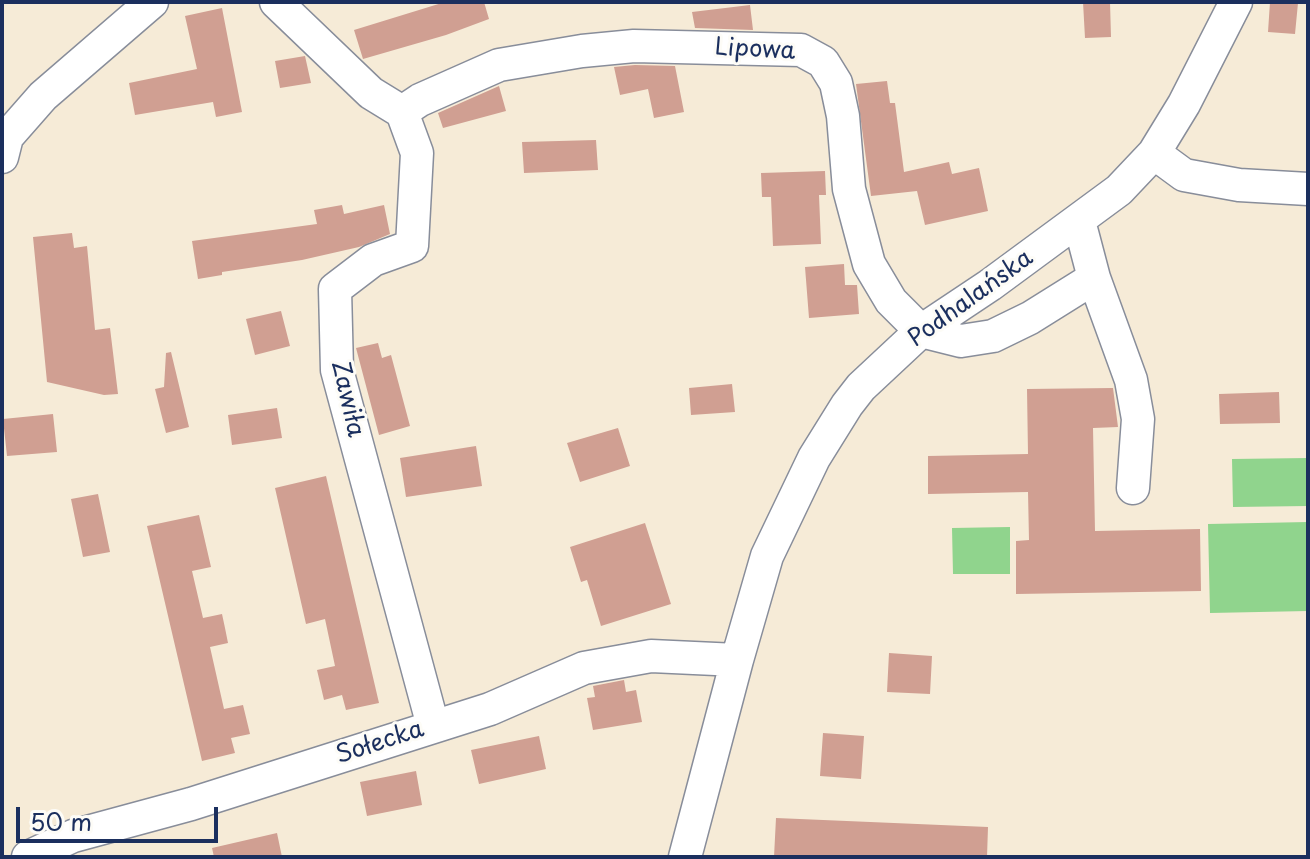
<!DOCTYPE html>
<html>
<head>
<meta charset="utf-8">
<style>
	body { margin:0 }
	#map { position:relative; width:1310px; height:859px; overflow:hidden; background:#f6ebd7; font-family:"Playpen Sans",sans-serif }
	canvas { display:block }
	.frame { position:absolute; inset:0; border:4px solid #1b2f5e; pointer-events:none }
	.scale { position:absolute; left:16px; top:807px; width:202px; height:36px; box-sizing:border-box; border:4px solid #1b2f5e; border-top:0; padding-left:10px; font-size:24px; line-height:28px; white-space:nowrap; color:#1b2f5e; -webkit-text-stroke:6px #fdfcf7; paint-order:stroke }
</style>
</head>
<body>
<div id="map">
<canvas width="1310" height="859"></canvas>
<div class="frame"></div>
<div class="scale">50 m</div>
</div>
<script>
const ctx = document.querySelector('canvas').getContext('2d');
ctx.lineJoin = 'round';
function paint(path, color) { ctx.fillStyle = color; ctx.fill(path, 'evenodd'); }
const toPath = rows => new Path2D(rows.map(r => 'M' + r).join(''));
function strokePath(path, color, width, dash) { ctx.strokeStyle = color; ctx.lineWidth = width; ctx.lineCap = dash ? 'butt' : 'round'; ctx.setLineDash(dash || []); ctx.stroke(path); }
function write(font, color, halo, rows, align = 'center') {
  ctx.font = font + ' "Playpen Sans",sans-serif'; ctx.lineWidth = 6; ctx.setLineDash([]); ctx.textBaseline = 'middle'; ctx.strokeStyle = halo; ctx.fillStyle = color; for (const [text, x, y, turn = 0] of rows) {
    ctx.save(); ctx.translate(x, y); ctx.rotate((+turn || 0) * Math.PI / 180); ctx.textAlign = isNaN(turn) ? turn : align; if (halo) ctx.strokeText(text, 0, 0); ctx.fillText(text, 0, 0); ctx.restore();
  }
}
const green = toPath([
	[1308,458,1308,506,1233,507,1232,459],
	[1308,522,1308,611,1210,613,1208,524],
	[1010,527,1010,574,953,574,952,528]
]);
const building = toPath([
	[445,2,484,2,489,19,446,35,363,59,354,30],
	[1083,2,1110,2,1111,37,1085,38],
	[1270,2,1298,3,1295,34,1268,32],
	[750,5,753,30,695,28,692,12],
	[222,8,242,112,216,117,213,102,135,115,129,83,197,69,185,16],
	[305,56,311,83,280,88,275,61],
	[635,65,675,66,684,112,654,118,648,89,620,95,614,67],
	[887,81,890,103,895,103,904,172,949,162,952,174,979,168,988,211,925,225,917,191,871,196,856,84],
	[499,86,506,111,443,128,438,113],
	[596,140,598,170,524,173,522,142],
	[825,171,826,195,819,195,821,244,773,246,771,197,762,197,761,173],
	[342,205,344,214,384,205,390,234,359,247,302,260,222,272,222,275,198,279,192,241,317,224,314,210],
	[72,233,74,248,87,246,95,330,110,328,118,394,104,395,47,382,33,237],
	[844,264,845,285,857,285,859,314,809,318,805,267],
	[281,311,290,346,255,355,246,319],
	[378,343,382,358,391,355,410,426,379,435,356,348],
	[171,352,189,427,166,433,155,389,164,387,166,353],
	[732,384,735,412,691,415,689,388],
	[1113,388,1118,427,1093,428,1095,531,1200,529,1201,591,1016,594,1016,541,1029,540,1028,492,928,494,928,456,1028,454,1027,389],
	[1279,392,1280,423,1220,424,1219,394],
	[277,408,282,438,232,445,228,415],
	[53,414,57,452,7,456,3,419],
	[618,428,630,466,580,482,567,443],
	[476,446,482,486,406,497,400,458],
	[326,476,379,703,346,710,342,695,324,700,317,670,335,666,325,619,306,624,275,488],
	[98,494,110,552,83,557,71,499],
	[199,515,211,567,192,571,203,618,222,614,225,628,228,643,210,647,224,709,243,705,250,734,231,738,235,753,202,761,147,526],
	[645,523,671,604,601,626,587,580,581,582,570,547],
	[889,653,932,656,930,694,887,692],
	[624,680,626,692,636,690,642,722,593,730,587,698,595,697,593,686],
	[823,733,864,736,861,779,820,776],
	[539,736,546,769,479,784,471,750],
	[416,771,422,805,367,816,360,782],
	[776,818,988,827,987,857,774,857],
	[277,833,282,857,214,857,212,848]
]);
const minor = toPath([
	[276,2,371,93,402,112],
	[402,112,420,100,499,65,582,51,634,46,801,50,823,62,836,83,843,116,849,189,869,264,891,301,921,331,961,341,993,336,1030,318,1094,278],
	[402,112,417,153,412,246,373,260,335,289,337,370,433,726],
	[1154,153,1184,175,1239,185,1308,189],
	[2,157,7,137,43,96,152,2],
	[1079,221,1094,278,1131,380,1138,419,1133,488],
	[28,857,73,836,191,804,490,709,584,668,651,656,737,660],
	[685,857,737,660,767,556,814,458,847,405,861,387,921,331,990,285,1119,190,1154,153,1184,104,1236,2]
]);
const streetNames = [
	["Lipowa",755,50,3],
	["Podhalańska",971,299,-36],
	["Zawiła",347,399,77],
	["Sołecka",380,743,-18]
];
paint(green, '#90d48d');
paint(building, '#d09f92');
strokePath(minor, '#888d9a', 35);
strokePath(minor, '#fff', 32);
write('24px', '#1b2f5e', '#fdfcf7', streetNames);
</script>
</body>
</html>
